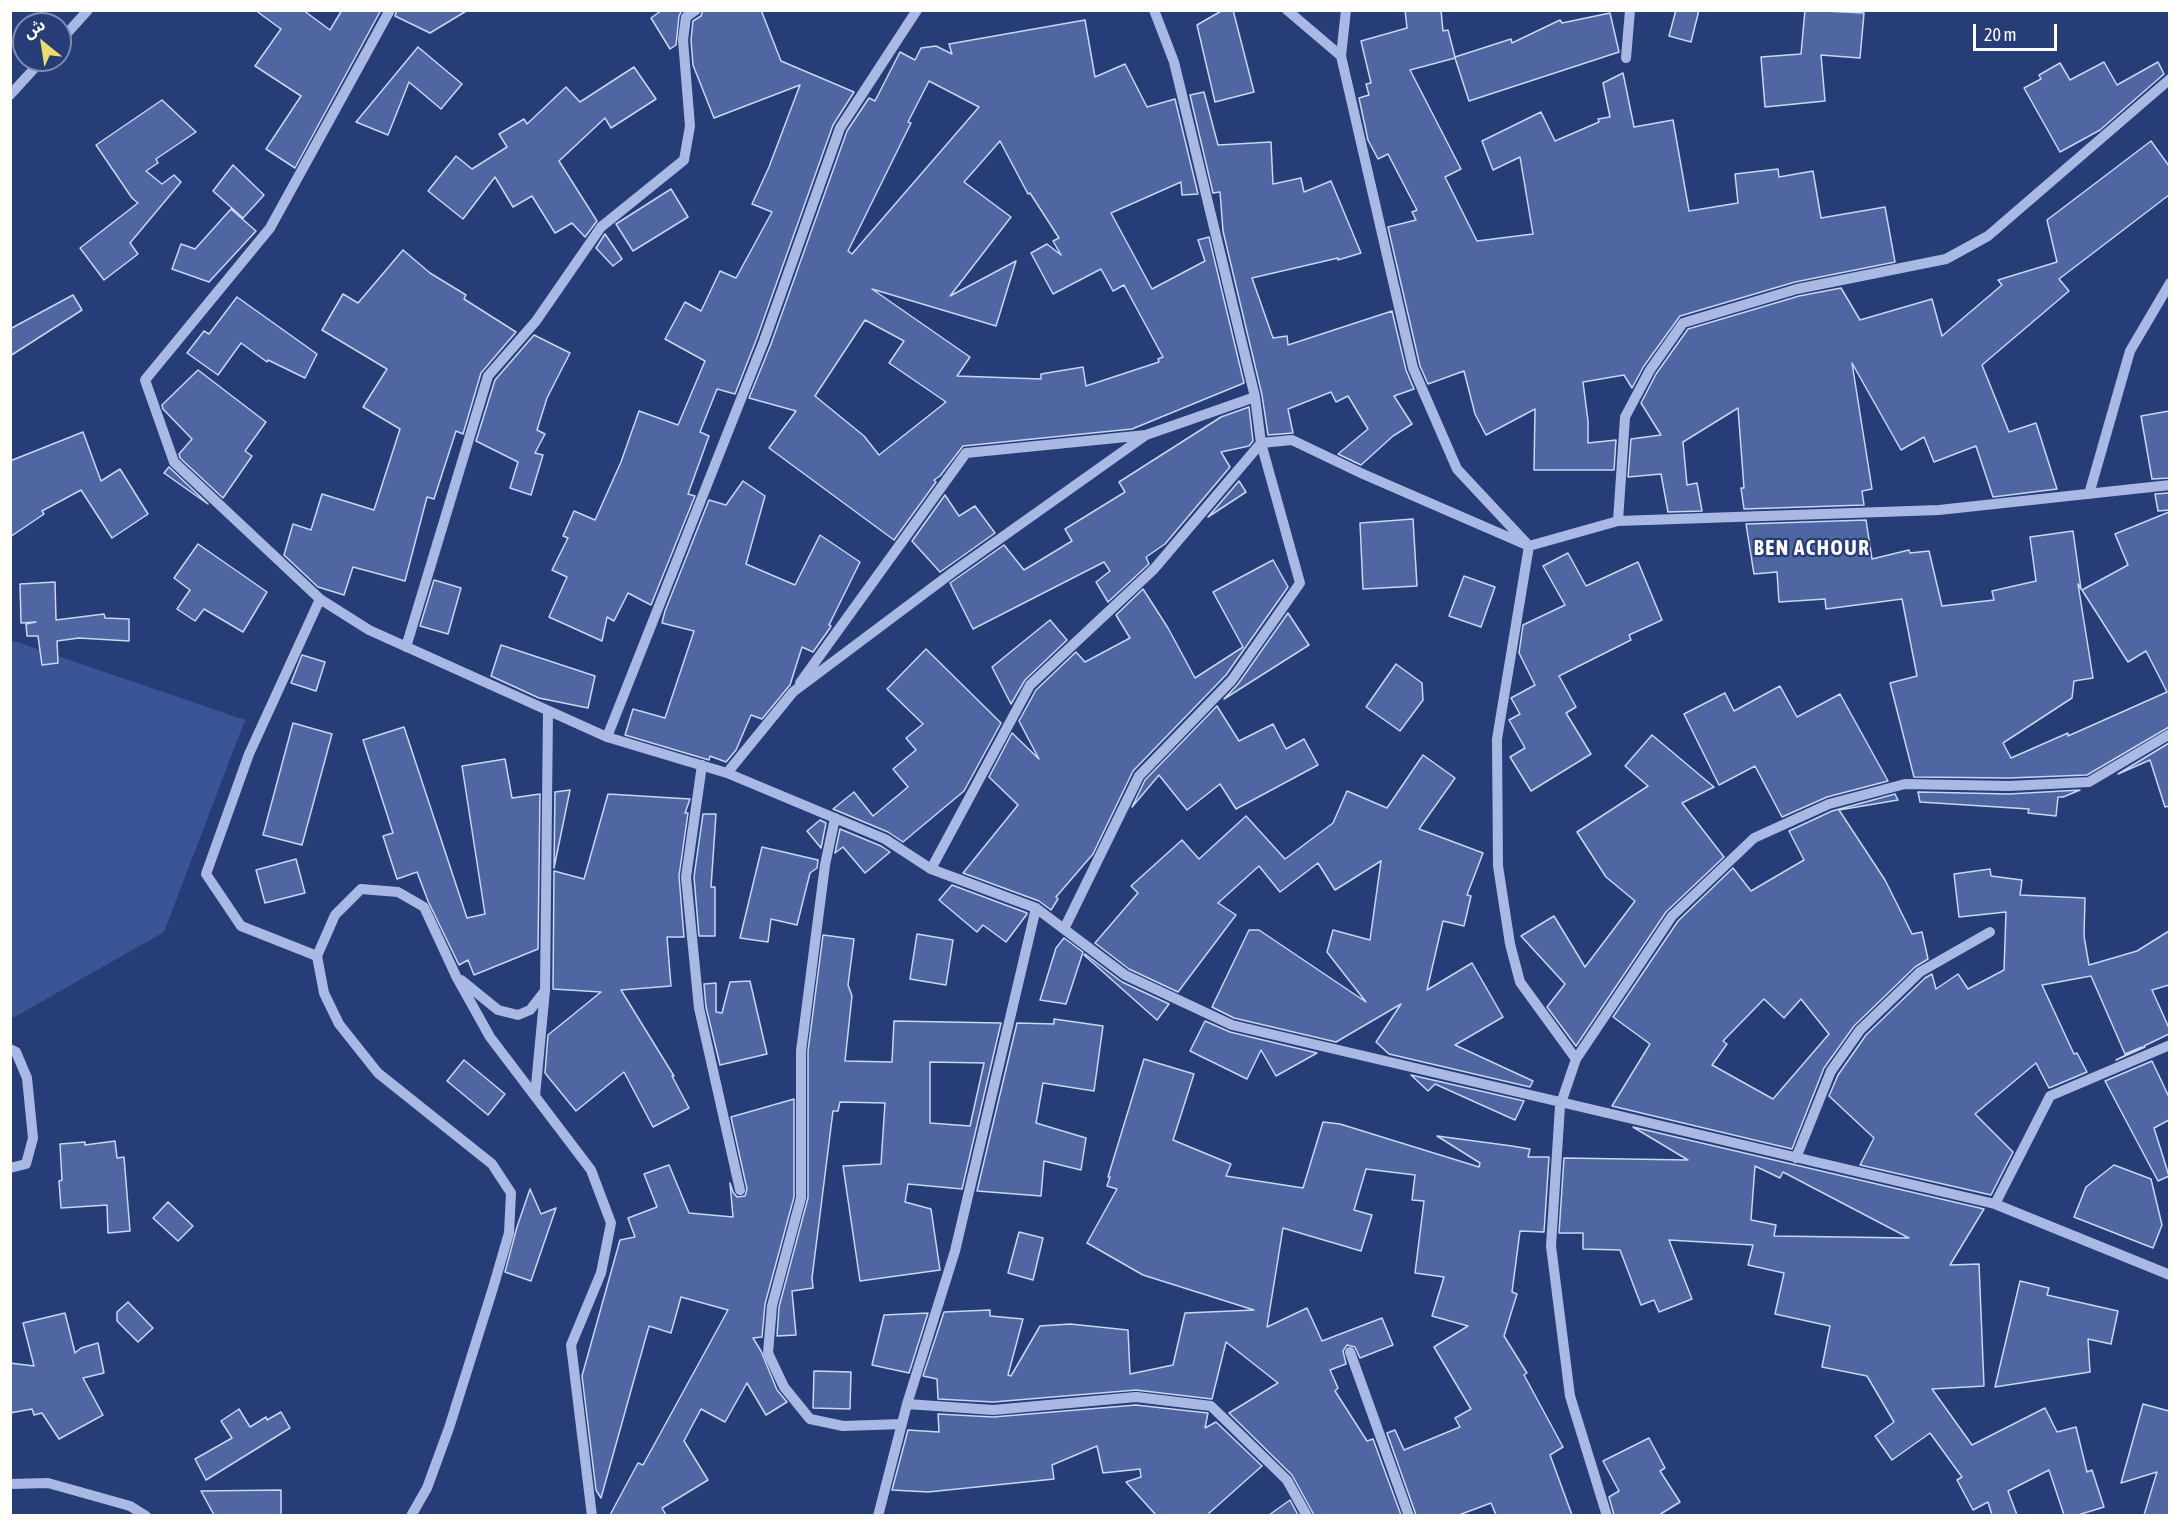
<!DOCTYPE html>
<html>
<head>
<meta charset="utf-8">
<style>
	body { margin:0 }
	#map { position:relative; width:2180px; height:1526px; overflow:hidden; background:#263d78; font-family:"Asap Condensed","Noto Sans Arabic",sans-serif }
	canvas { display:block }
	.frame { position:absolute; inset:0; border:12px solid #fff; pointer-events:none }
	.north { position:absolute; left:12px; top:12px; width:60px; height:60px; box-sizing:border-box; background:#263d78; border:2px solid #7d8bae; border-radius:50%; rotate:330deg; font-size:16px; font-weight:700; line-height:24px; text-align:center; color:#fff }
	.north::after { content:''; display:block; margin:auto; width:21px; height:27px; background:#ebdc6e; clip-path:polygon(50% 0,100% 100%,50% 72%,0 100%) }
	.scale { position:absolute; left:1973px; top:24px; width:84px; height:27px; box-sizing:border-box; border:3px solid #fff; border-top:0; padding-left:8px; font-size:18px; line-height:21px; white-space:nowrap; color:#fff; -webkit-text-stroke:4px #263d78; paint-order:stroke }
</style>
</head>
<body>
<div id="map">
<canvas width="2180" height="1526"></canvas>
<div class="frame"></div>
<div class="north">ش</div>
<div class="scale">20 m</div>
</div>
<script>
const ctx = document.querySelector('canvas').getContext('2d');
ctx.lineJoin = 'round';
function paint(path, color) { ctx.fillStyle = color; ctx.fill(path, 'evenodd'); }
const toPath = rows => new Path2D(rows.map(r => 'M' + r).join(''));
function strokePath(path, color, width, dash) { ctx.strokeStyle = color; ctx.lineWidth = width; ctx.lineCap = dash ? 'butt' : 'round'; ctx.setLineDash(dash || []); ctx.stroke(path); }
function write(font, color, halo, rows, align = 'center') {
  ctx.font = font + ' "Asap Condensed",sans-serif'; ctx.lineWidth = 4.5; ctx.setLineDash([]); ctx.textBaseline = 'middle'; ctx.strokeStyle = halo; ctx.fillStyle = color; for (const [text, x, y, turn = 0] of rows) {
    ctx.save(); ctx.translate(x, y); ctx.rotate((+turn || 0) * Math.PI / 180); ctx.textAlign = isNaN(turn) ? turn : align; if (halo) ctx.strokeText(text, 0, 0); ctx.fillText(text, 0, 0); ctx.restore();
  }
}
const green = toPath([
	[11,640,245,720,164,932,11,1019]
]);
const building = toPath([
	[255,10,303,10,330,30,342,10,381,10,295,168,266,149,301,96,255,66,281,29,255,10],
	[397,10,468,10,430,33,395,16,397,10],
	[662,10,682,10,679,16,676,45,670,49,651,18,662,10],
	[703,10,761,10,781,61,854,92,833,125,757,338,735,394,717,389,700,432,709,436,688,494,695,496,651,605,628,593,614,621,607,617,602,641,549,617,567,577,552,570,568,538,563,536,574,511,595,520,621,462,639,411,678,425,705,361,665,339,685,302,701,311,720,271,736,278,772,212,752,204,769,167,800,85,714,118,693,65,691,40,693,21,701,16,703,10],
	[1223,10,1233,10,1254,92,1215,102,1197,25,1223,10],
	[1405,10,1441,10,1443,31,1448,30,1455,57,1511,39,1512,43,1560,20,1562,23,1610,13,1619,52,1469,101,1455,58,1410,70,1461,169,1445,177,1477,241,1533,234,1520,157,1493,170,1482,141,1541,112,1555,141,1599,122,1598,119,1610,117,1603,83,1623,73,1634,127,1673,120,1689,211,1738,203,1735,174,1778,169,1779,177,1813,171,1821,218,1885,207,1895,262,1795,282,1680,316,1644,366,1632,388,1624,375,1583,382,1588,421,1588,443,1616,440,1614,470,1534,470,1535,409,1486,435,1475,414,1464,371,1428,384,1420,366,1388,227,1416,220,1412,212,1417,210,1388,154,1378,159,1368,140,1359,98,1369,95,1366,84,1371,83,1361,41,1407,28,1405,10],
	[1676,10,1699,10,1691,42,1669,36,1676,10],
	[1805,10,1864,13,1860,58,1821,55,1825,101,1765,107,1761,57,1801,54,1805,10],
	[1085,20,1095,77,1125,64,1147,107,1175,99,1198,194,1182,195,1181,182,1111,213,1152,289,1205,261,1198,240,1209,237,1244,383,1132,429,963,446,940,476,934,480,936,482,894,540,769,448,796,411,749,398,771,344,847,131,869,98,875,101,900,52,915,60,921,48,936,46,952,54,949,44,1085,20],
	[929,81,979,107,852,254,848,251,911,123,908,122,929,81],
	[1000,141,1028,194,1030,193,1059,238,1053,241,1061,255,1047,244,1031,253,1053,294,1101,269,1113,291,1124,285,1163,357,1158,359,1159,362,1086,386,1083,367,1041,374,1041,379,957,376,970,357,872,289,996,326,1016,261,950,296,1011,217,964,182,1000,141],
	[865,320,904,341,889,363,946,402,879,455,864,436,815,396,865,320],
	[418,47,462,84,441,109,409,82,388,135,356,122,418,47],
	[2104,62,2117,85,2158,62,2164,74,2100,130,2060,152,2024,88,2041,79,2039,75,2060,63,2070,80,2104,62],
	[634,67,656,99,611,128,605,118,559,161,597,221,585,237,572,223,555,233,532,196,513,207,495,177,463,219,428,191,456,156,472,169,507,147,499,134,524,119,527,124,566,87,580,102,634,67],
	[1204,92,1218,145,1271,142,1273,184,1301,178,1304,192,1331,181,1361,253,1338,260,1338,258,1252,278,1273,338,1287,336,1288,345,1392,311,1406,370,1414,389,1394,396,1412,424,1393,436,1361,465,1338,454,1368,429,1348,396,1336,402,1331,392,1288,409,1293,433,1268,435,1262,395,1223,231,1220,192,1213,193,1190,95,1204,92],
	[162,100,196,132,156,159,158,163,146,171,162,184,174,175,181,182,130,243,138,254,104,280,80,248,138,203,132,198,96,145,162,100],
	[2151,141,2169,166,2169,195,2059,279,2069,291,1982,365,2009,432,2036,423,2057,489,1993,497,1976,446,1934,462,1924,437,1901,450,1852,363,1872,489,1862,491,1864,505,1744,509,1741,488,1744,488,1738,408,1683,442,1687,485,1697,483,1702,511,1668,512,1661,474,1628,477,1631,439,1661,435,1641,403,1656,374,1688,329,1799,296,1841,288,1860,320,1932,299,1942,336,2002,285,1998,280,2057,262,2047,220,2151,141],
	[233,165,264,195,243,218,213,191,233,165],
	[671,189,688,217,633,251,616,224,671,189],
	[231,209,256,231,209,282,172,269,181,244,195,249,231,209],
	[605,234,622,259,613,266,596,248,605,234],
	[403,250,430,273,466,295,464,299,516,332,481,373,463,434,456,431,434,499,427,497,405,581,353,567,344,595,318,587,284,555,293,524,311,530,322,494,374,510,400,429,363,407,387,369,322,330,343,294,358,303,403,250],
	[73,295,82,310,10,356,10,329,73,295],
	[237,297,317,354,305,378,268,360,267,362,241,343,218,375,187,353,204,331,209,334,237,297],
	[534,335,570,353,547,398,537,430,545,434,535,453,543,455,531,495,510,488,518,462,476,441,495,380,534,335],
	[198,370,266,422,245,451,252,456,223,498,180,458,179,454,192,439,163,409,162,405,198,370],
	[1249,407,1253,441,1249,446,1221,452,1230,467,1165,544,1146,557,1149,564,1108,602,1096,582,1110,571,1104,562,973,629,950,583,1004,545,1024,570,1072,541,1065,529,1125,492,1119,482,1221,417,1249,407],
	[2169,411,2169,478,2152,479,2141,416,2169,411],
	[83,432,101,481,120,469,148,514,112,538,81,490,42,511,44,514,10,537,10,461,83,432],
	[169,467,208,504,164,473,169,467],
	[743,481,765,496,746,564,795,585,820,535,860,562,829,625,831,626,830,628,813,652,802,647,790,685,762,719,751,715,736,750,726,762,710,756,709,760,625,735,633,709,665,718,694,631,662,623,665,611,709,500,726,505,743,481],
	[1239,481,1246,492,1208,517,1239,481],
	[2169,493,2169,510,2158,511,2155,494,2169,493],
	[945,495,959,516,975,506,995,533,940,572,912,541,945,495],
	[2169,512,2169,727,2087,775,2009,778,1914,777,1890,683,1917,676,1902,599,1826,609,1825,599,1779,602,1777,572,1754,574,1746,524,1866,520,1872,559,1909,550,1910,553,1929,551,1942,606,1994,600,1992,591,2036,581,2030,537,2073,531,2081,589,2078,584,2093,678,2074,681,2072,698,2003,743,2011,758,2068,733,2068,736,2167,692,2146,651,2128,662,2082,590,2128,565,2115,534,2169,512],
	[1413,519,1417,586,1363,589,1360,523,1413,519],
	[198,544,267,592,243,632,204,609,195,621,177,609,190,590,174,578,198,544],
	[1568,553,1586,586,1638,562,1662,620,1629,635,1631,640,1559,676,1576,707,1566,713,1591,754,1531,791,1510,757,1525,748,1509,720,1520,714,1511,698,1535,685,1519,653,1523,625,1565,605,1543,566,1568,553],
	[1273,560,1288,587,1226,675,1133,771,1093,854,1056,897,1058,899,1051,910,1039,901,963,873,1018,805,989,777,1012,733,1039,759,1019,721,1036,690,1076,652,1085,662,1130,638,1116,615,1143,589,1168,628,1195,678,1243,647,1213,592,1273,560],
	[1464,576,1495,587,1481,627,1449,616,1464,576],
	[434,580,461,588,448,634,420,626,434,580],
	[55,582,56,620,104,614,105,618,129,619,129,641,79,638,57,641,58,663,42,665,38,636,27,636,26,624,36,622,21,623,20,584,55,582],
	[1288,613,1309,645,1224,699,1238,684,1288,613],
	[1050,620,1067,640,1025,680,1011,704,992,667,1050,620],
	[501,645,595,676,588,708,539,698,491,676,501,645],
	[926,649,1001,723,964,791,903,842,888,832,833,809,854,792,873,816,908,787,893,769,916,750,906,738,923,724,887,689,926,649],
	[302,655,325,662,316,691,291,683,302,655],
	[1396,664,1422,683,1423,700,1400,731,1366,707,1396,664],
	[1780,686,1797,717,1840,694,1888,781,1827,797,1782,817,1755,766,1719,785,1684,714,1725,693,1734,711,1780,686],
	[1217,706,1239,741,1273,724,1286,749,1304,739,1318,765,1236,809,1220,784,1187,810,1159,775,1132,807,1145,780,1217,706],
	[293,723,332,734,302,845,263,835,293,723],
	[404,727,467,918,485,914,462,766,505,759,512,798,540,794,538,949,474,975,468,960,459,965,428,901,417,872,397,879,383,836,393,833,363,740,404,727],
	[1652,735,1714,787,1682,803,1724,857,1666,912,1576,1046,1547,1007,1565,984,1521,936,1554,916,1585,967,1635,901,1606,877,1577,832,1648,786,1625,766,1652,735],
	[2169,743,2169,806,2165,807,2150,760,2118,774,2169,743],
	[1423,755,1455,778,1419,829,1483,853,1467,895,1471,896,1464,926,1443,921,1427,990,1472,963,1503,1017,1455,1045,1533,1081,1530,1087,1389,1054,1376,1042,1401,1004,1336,1042,1234,1018,1212,1007,1249,930,1259,930,1366,1002,1327,952,1333,930,1370,940,1381,861,1335,890,1318,863,1280,892,1259,866,1218,903,1236,915,1178,992,1129,969,1095,943,1138,893,1131,886,1182,840,1199,859,1246,816,1285,859,1333,823,1347,791,1387,808,1423,755],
	[570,790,554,868,555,792,570,790],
	[2080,790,2063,797,2058,797,2056,816,2028,813,2029,809,1920,802,1918,792,2009,794,2080,790],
	[608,794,690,799,685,813,688,813,679,876,684,937,667,937,671,986,621,990,674,1076,672,1076,689,1108,653,1127,624,1072,576,1111,545,1073,548,1035,601,992,553,989,554,871,584,879,608,794],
	[1895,794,1898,800,1839,810,1885,880,1912,934,1922,932,1928,959,1915,967,1854,1026,1824,1068,1792,1149,1612,1106,1650,1044,1613,1017,1678,921,1733,868,1751,891,1804,860,1789,831,1832,811,1895,794],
	[1764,999,1784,1018,1801,999,1829,1034,1773,1099,1712,1065,1727,1044,1723,1041,1764,999],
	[703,814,716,814,711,887,715,887,715,936,699,936,694,877,703,814],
	[820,820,826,823,821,848,807,831,820,820],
	[840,829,881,846,890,852,865,873,843,847,835,853,840,829],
	[762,847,818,860,817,868,810,873,797,925,771,919,768,942,740,938,762,847],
	[296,859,305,893,265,903,256,870,296,859],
	[1990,869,1991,876,2022,880,2020,895,2085,898,2084,936,2089,965,2137,951,2169,931,2169,985,2152,990,2169,1028,2169,1034,2144,1046,2145,1047,2116,1060,2142,1047,2125,1054,2091,976,2042,985,2074,1054,2077,1053,2087,1072,2049,1088,2036,1063,1975,1114,2013,1152,1991,1195,1860,1165,1874,1138,1829,1096,1838,1075,1866,1035,1925,978,1932,974,1936,989,1958,974,1968,989,2004,970,2006,912,1959,917,1954,874,1990,869],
	[952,885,1027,913,1027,914,1006,942,983,925,977,932,939,900,952,885],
	[917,934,953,940,946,985,910,979,917,934],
	[823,935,854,939,848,985,852,996,845,1061,892,1062,894,1021,1001,1023,962,1189,908,1184,905,1202,931,1209,940,1270,860,1281,843,1166,881,1164,885,1103,840,1102,838,1111,833,1111,812,1278,813,1288,792,1291,796,1335,777,1336,779,1307,808,1198,808,1051,823,935],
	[930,1062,984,1063,970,1126,930,1123,930,1062],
	[1064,938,1083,952,1066,1004,1040,1000,1056,948,1064,938],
	[1085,954,1122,982,1169,1004,1157,1020,1084,955,1085,954],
	[750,981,767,1054,720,1065,706,1007,704,984,716,983,716,1012,722,1013,730,982,750,981],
	[1054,1019,1103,1026,1094,1091,1043,1083,1036,1123,1086,1138,1081,1170,1044,1161,1041,1196,977,1191,1017,1023,1054,1024,1054,1019],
	[1205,1021,1230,1032,1317,1053,1276,1076,1261,1050,1247,1079,1190,1051,1205,1021],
	[1144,1059,1194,1074,1173,1140,1231,1164,1226,1176,1303,1188,1323,1122,1340,1124,1479,1167,1480,1163,1437,1136,1512,1146,1530,1149,1528,1157,1549,1157,1544,1232,1520,1231,1512,1292,1517,1294,1504,1336,1527,1373,1524,1375,1563,1447,1550,1455,1572,1515,1496,1515,1491,1503,1459,1515,1416,1515,1387,1433,1395,1430,1404,1450,1460,1427,1455,1418,1471,1409,1434,1347,1468,1326,1432,1316,1444,1277,1415,1273,1424,1201,1412,1200,1415,1175,1366,1169,1354,1210,1372,1215,1361,1251,1283,1228,1267,1327,1307,1308,1322,1341,1382,1318,1393,1345,1360,1358,1355,1347,1347,1345,1343,1351,1346,1364,1330,1370,1338,1388,1335,1391,1367,1441,1373,1439,1401,1515,1314,1515,1292,1475,1229,1413,1278,1383,1226,1342,1212,1399,1136,1390,993,1402,938,1399,937,1379,923,1376,944,1312,990,1310,990,1316,1023,1319,1008,1375,1011,1376,1040,1326,1070,1324,1128,1330,1130,1374,1173,1365,1185,1313,1254,1310,1143,1275,1087,1243,1117,1189,1107,1186,1110,1177,1108,1177,1144,1059],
	[464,1060,505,1094,488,1115,447,1081,464,1060],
	[2152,1061,2169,1097,2169,1120,2154,1128,2169,1176,2158,1181,2105,1081,2152,1061],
	[1411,1075,1524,1101,1515,1120,1435,1084,1428,1091,1411,1075],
	[794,1099,794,1197,765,1304,762,1337,753,1338,761,1351,777,1390,787,1402,766,1415,747,1383,725,1422,701,1409,684,1441,708,1480,662,1508,666,1515,610,1515,638,1463,643,1465,728,1310,681,1297,671,1333,649,1326,601,1498,596,1490,582,1376,620,1240,635,1237,628,1218,657,1207,644,1174,669,1165,689,1213,733,1217,730,1183,733,1192,737,1197,745,1196,747,1189,731,1117,794,1099],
	[1633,1127,1984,1209,1950,1265,1979,1264,1984,1386,1932,1389,1972,1445,2045,1408,2057,1432,2076,1427,2087,1472,2092,1470,2104,1507,2078,1515,2064,1515,2049,1470,2008,1491,2017,1515,1992,1515,1988,1502,1973,1510,1957,1480,1962,1477,1930,1433,1892,1460,1875,1436,1894,1422,1867,1376,1822,1367,1830,1326,1775,1314,1784,1273,1748,1265,1753,1245,1669,1240,1692,1299,1659,1312,1654,1300,1641,1305,1620,1250,1583,1249,1583,1233,1559,1233,1564,1158,1688,1160,1633,1127],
	[1755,1166,1780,1178,1783,1172,1909,1238,1774,1236,1776,1225,1751,1220,1755,1166],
	[115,1141,117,1158,124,1157,130,1231,108,1233,107,1205,61,1208,59,1181,62,1180,60,1144,85,1142,85,1145,115,1141],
	[2114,1165,2151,1179,2162,1225,2153,1248,2074,1217,2086,1187,2114,1165],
	[530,1189,541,1214,556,1208,531,1281,505,1272,517,1227,530,1189],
	[168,1202,193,1226,178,1241,153,1218,168,1202],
	[1019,1232,1043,1238,1033,1280,1008,1273,1019,1232],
	[2020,1281,2049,1288,2047,1295,2118,1311,2111,1344,2088,1339,2090,1372,1995,1387,2020,1281],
	[128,1302,153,1328,138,1342,117,1321,117,1312,128,1302],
	[65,1313,75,1353,81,1348,98,1343,104,1373,83,1378,103,1415,59,1439,42,1413,34,1415,32,1409,10,1413,10,1363,34,1366,23,1323,65,1313],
	[928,1313,909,1373,872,1365,884,1315,928,1313],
	[814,1371,851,1372,850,1409,813,1408,814,1371],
	[2143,1404,2169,1411,2169,1515,2144,1515,2157,1472,2121,1483,2143,1404],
	[1136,1405,1208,1413,1205,1428,1216,1422,1262,1466,1207,1515,1156,1515,1126,1482,1141,1477,1140,1469,1103,1473,1097,1446,1052,1465,1054,1479,928,1492,892,1490,908,1430,939,1432,938,1414,993,1417,1136,1405],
	[239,1409,250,1427,266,1417,267,1420,281,1412,290,1428,206,1480,195,1459,232,1438,221,1421,239,1409],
	[1649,1438,1665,1468,1660,1471,1680,1502,1659,1515,1614,1515,1609,1497,1619,1491,1603,1461,1649,1438],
	[281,1490,281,1515,214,1515,201,1491,281,1490],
	[1290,1500,1298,1515,1269,1515,1290,1500]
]);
const minor = toPath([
	[390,10,270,228,145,380,174,462,320,599,369,630,607,737,727,773,885,839,931,869,1036,908,1125,975,1232,1025,1995,1204,2170,1275],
	[1287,10,1341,56],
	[1346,10,1341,56,1413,368,1457,469,1529,546,1497,739,1498,866,1510,944,1520,982,1576,1059],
	[60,41,88,10],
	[1626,58,1630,10],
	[10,95,42,60],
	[2089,494,2130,351,2170,283],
	[1618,521,1625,417,1650,370,1683,323,1797,289,1946,259,1988,236,2170,79],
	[406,647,488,376,536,321,601,227,684,160,690,126,683,40,686,17,696,10],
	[800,683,966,453,1146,435],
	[607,737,764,341,840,128,917,10],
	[702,765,686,877,699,1008,740,1190],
	[727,773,793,692,953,572,1146,435,1255,397],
	[835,818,825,865,801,1051,801,1198,772,1306,768,1353,784,1387,810,1419,843,1426,902,1424],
	[931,869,1030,685,1154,569,1261,443,1292,440,1363,474,1529,546,1618,521,1939,510,2170,485],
	[1064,929,1139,776,1232,680,1300,583,1261,443,1255,397,1174,62,1154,10],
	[317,956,241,926,206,874,249,754,320,599],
	[461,980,498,1010,518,1015,530,1010,544,992],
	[10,1049,16,1052,27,1078,33,1138,26,1164,10,1168],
	[535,1096,545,990,548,711],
	[1796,1158,1831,1071,1860,1030,1920,972,1990,932],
	[1995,1204,2050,1096,2170,1045],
	[1350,1352,1409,1516],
	[907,1404,993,1410,1136,1397,1211,1406,1287,1480,1307,1516],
	[10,1484,48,1483,130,1506,146,1516],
	[411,1516,427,1488,449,1428,493,1288,509,1233,511,1193,492,1164,378,1073,339,1024,324,993,317,956,335,915,361,889,398,892,424,907,456,976,490,1037,591,1170,611,1223,601,1273,571,1345,592,1516],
	[878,1516,907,1404,955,1251,1036,908],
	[1607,1516,1570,1396,1551,1246,1560,1106,1576,1059,1672,916,1754,838,1829,804,1905,784,2009,786,2089,782,2170,734]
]);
const districtNames = [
	["BEN ACHOUR",1812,548]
];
paint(green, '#3a5496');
paint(building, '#4f66a2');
strokePath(building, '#cbd6f3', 1.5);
strokePath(minor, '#a9b9e3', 10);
ctx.letterSpacing = '1.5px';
write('bold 21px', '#fff', '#263d78', districtNames);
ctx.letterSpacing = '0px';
</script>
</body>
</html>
